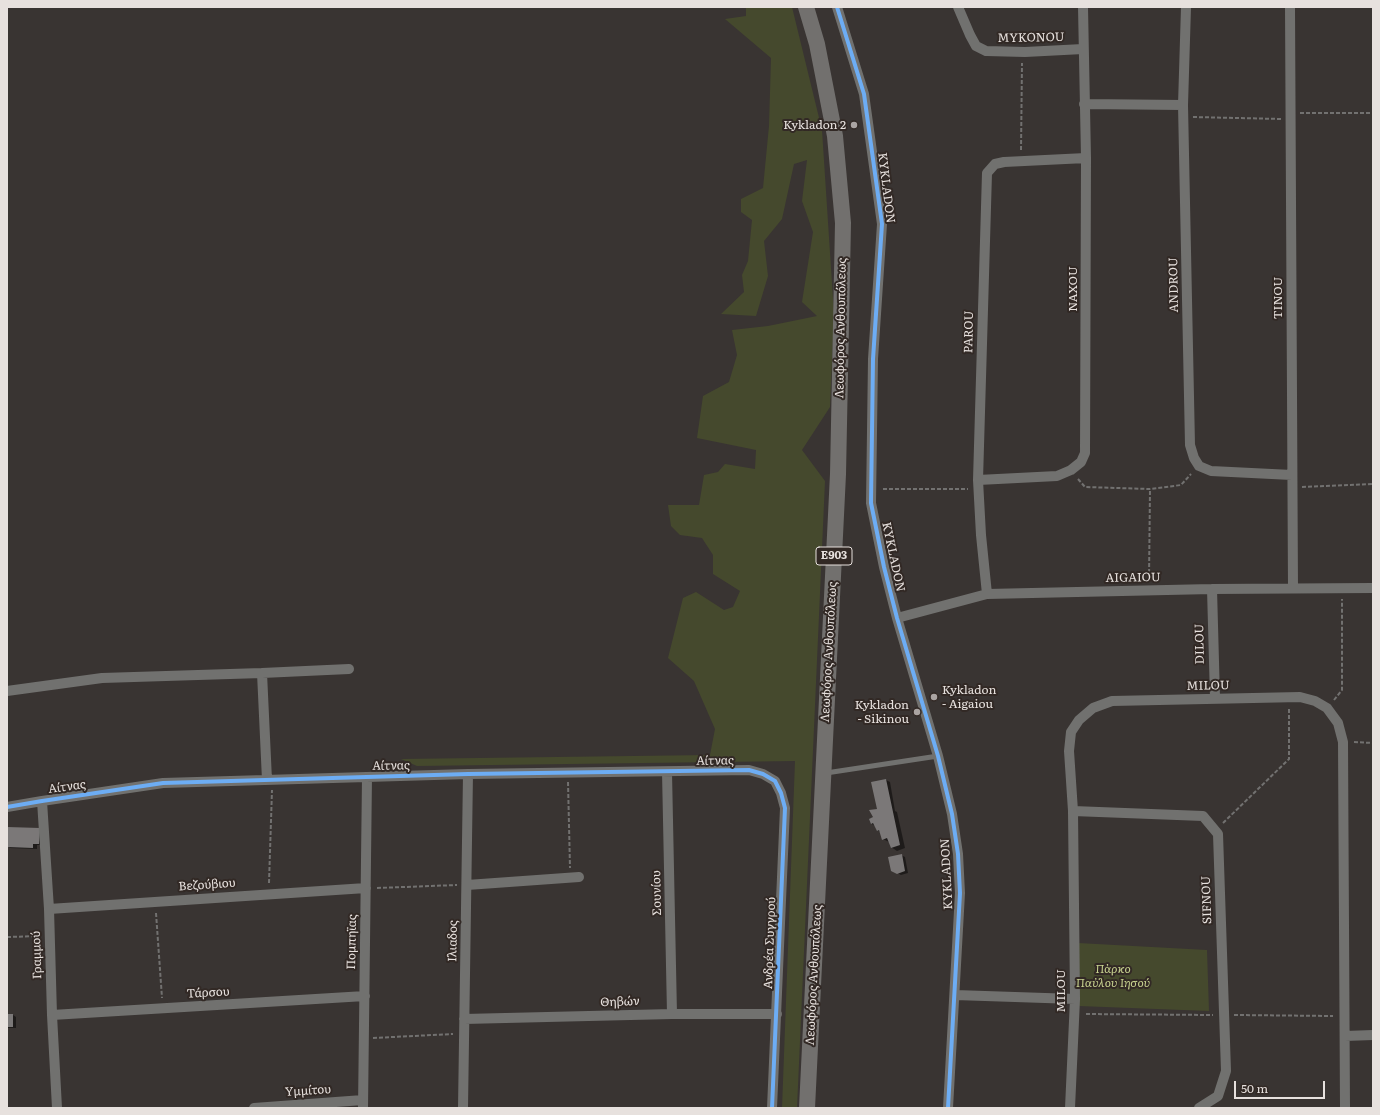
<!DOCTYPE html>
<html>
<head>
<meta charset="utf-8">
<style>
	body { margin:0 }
	#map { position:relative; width:1380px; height:1115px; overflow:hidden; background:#393432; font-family:Literata,serif }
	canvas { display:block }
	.frame { position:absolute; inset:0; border:8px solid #e7e1de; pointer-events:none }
	.scale { position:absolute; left:1234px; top:1081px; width:91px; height:18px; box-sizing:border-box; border:2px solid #e7e1de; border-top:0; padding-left:5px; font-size:12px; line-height:14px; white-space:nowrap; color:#e7e1de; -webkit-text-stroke:3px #322925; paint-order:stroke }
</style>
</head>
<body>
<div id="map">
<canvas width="1380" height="1115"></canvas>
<div class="frame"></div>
<div class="scale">50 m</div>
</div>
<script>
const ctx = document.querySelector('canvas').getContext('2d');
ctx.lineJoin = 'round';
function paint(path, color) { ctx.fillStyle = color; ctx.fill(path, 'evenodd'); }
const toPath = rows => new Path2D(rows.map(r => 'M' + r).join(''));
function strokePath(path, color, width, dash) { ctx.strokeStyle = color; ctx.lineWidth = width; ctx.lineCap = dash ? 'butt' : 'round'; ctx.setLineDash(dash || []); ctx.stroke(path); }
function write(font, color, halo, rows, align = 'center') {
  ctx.font = font + ' Literata,serif'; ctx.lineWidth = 4; ctx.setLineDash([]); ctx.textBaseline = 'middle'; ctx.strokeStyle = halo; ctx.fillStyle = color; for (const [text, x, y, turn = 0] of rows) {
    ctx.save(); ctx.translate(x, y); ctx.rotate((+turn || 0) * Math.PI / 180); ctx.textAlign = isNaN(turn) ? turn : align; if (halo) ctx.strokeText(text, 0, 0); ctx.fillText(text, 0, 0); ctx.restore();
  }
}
const green = toPath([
	[746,7,792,7,822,130,834,314,830,407,802,450,825,481,797,1108,782,1108,795,761,417,766,401,759,710,755,715,729,694,681,668,658,683,598,696,592,724,610,733,607,740,591,713,574,713,555,702,538,680,535,671,526,668,505,699,505,704,475,718,472,725,464,755,469,756,450,697,438,703,396,729,382,737,355,732,330,768,326,817,316,802,302,813,232,802,201,807,160,794,164,782,219,764,241,768,276,756,316,721,314,744,292,742,275,748,261,752,220,741,212,741,199,763,188,769,126,771,58,725,19,746,16],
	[1078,943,1207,950,1209,1011,1079,1006]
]);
const shadow = toPath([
	[886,780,890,782,895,811,897,812,905,848,897,851,891,847,889,842,883,839,880,832,878,830,875,826,872,824,870,819,874,817,878,810],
	[40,829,43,845,37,845,37,849,10,848,7,846,7,838],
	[901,855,905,857,908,873,901,875,892,870],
	[7,1015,13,1015,16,1017,16,1028,7,1028]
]);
const building = toPath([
	[886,779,900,845,891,848,887,838,882,840,879,830,877,831,873,823,871,824,869,819,873,817,869,810,877,809,871,782],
	[7,827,40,828,39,844,33,844,33,848,7,847],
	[902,854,905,871,897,874,891,871,888,857],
	[7,1014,13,1014,13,1027,7,1027]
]);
const path = toPath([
	[1300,113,1373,113],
	[1193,117,1281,119],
	[1021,150,1022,63],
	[1078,479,1085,487,1150,489,1181,485,1191,474],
	[1302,487,1373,484],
	[883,489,968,489],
	[1149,579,1150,489],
	[1334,700,1342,690,1342,599],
	[1354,742,1373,743],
	[568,782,570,868],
	[1223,823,1289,759,1289,708],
	[269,883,272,790],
	[377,888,457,885],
	[156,913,162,998],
	[7,937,40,936],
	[1086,1014,1213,1015],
	[1234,1015,1333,1016],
	[373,1038,453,1034]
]);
const service = toPath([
	[826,773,938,756]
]);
const minor = toPath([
	[837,7,864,94,882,224,873,359,871,503,884,567,897,618,938,756,952,814,958,854,960,893,948,1108],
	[958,7,970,35,976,46,986,51,1025,52,1083,49],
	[1186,7,1183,105,1190,445,1194,458,1199,466,1211,471,1292,475],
	[1290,7,1293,588],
	[1084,104,1183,105],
	[978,480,1057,476,1071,470,1081,462,1085,453,1086,158,1083,7],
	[1212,589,1215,698],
	[987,594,981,535,978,480,987,173,995,164,1004,162,1086,158],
	[897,618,987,594,1212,589,1373,588],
	[7,691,102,678,262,673],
	[667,772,672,1014],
	[267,780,262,673,349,669],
	[42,801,49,909,52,1015,57,1108],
	[7,807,42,801,163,783,468,774,749,770,763,774,775,781,781,793,785,808,772,1108],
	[1073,811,1203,816,1218,834,1226,1071,1218,1096,1199,1108],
	[467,885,579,877],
	[49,909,366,888],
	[955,995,1075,999],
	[52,1015,365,996],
	[464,1019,672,1014,777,1014],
	[1345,1036,1373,1035],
	[254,1108,363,1100],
	[363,1108,367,777],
	[463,1108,468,774],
	[1070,1108,1075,999,1073,811,1069,751,1071,732,1079,720,1093,708,1112,701,1300,697,1315,701,1327,708,1338,723,1343,742,1345,1108]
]);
const primary = toPath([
	[806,7,817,44,835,136,843,223,838,474,807,1108]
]);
const cycleway = toPath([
	[837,7,864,94,882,224,873,359,871,503,884,567,897,618,938,756,952,814,958,854,960,893,948,1108],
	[7,807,42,801,163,783,468,774,749,770,763,774,775,781,781,793,785,808,772,1108]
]);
const markers = [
	[854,125,4,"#aaa4a2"],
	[934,697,4,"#aaa4a2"],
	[917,712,4,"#aaa4a2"]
];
const shields = [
	[834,556,36]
];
const shieldNames = [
	["E903",834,556]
];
const streetNames = [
	["MYKONOU",1031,38,-1],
	["KYKLADON",886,188,83],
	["ANDROU",1174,285,-91],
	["NAXOU",1073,289,-90],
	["TINOU",1278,298,-90],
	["Λεωφόρος Ανθουπόλεως",841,328,-89],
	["PAROU",969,332,-89],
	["KYKLADON",893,557,78],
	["AIGAIOU",1133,578,-1],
	["DILOU",1200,644,-91],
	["Λεωφόρος Ανθουπόλεως",829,652,-87],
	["MILOU",1208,686,-1],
	["Αίτνας",715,761,-1],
	["Αίτνας",391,766,-1],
	["Αίτνας",67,787,-8],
	["KYKLADON",947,874,-93],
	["Βεζούβιου",207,885,-4],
	["Σουνίου",657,893,-91],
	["SIFNOU",1207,900,-92],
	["Ιλιαδος",453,941,-89],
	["Πομπηϊας",352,942,-89],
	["Ανδρέα Συγγρού",770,943,-88],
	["Γραμμού",37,955,-92],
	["Λεωφόρος Ανθουπόλεως",814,975,-87],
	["MILOU",1061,991,-90],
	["Τάρσου",208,993,-3],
	["Θηβών",620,1002,-2],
	["Υμμίτου",308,1091,-4]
];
const poiNames = [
	["Kykladon 2",846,125],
	["Kykladon",942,690,"left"],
	["- Aigaiou",942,704,"left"],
	["Kykladon",909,705],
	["- Sikinou",909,719]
];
const parkNames = [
	["Πἀρκο",1113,969],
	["Παὐλου Ιησού",1113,983]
];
paint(green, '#45492d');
paint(shadow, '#0007');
paint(building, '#7b7878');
strokePath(path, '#727170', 2, [4, 2]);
strokePath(service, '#71716f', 5);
strokePath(minor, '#71716f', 10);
strokePath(primary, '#72706e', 16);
strokePath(cycleway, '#6dadf4', 4);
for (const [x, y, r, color] of markers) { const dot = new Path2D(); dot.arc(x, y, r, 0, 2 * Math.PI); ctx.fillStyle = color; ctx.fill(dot); strokePath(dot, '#322925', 1.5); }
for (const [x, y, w] of shields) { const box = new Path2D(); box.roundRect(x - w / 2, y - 9, w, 18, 3); ctx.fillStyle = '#322925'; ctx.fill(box); strokePath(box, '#e7e1de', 1); }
write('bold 11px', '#e7e1de', null, shieldNames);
write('12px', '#e7e1de', '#322925', streetNames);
write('12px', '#e7e1de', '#322925', poiNames, 'right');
write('italic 12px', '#c7d28f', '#322925', parkNames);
</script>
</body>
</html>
